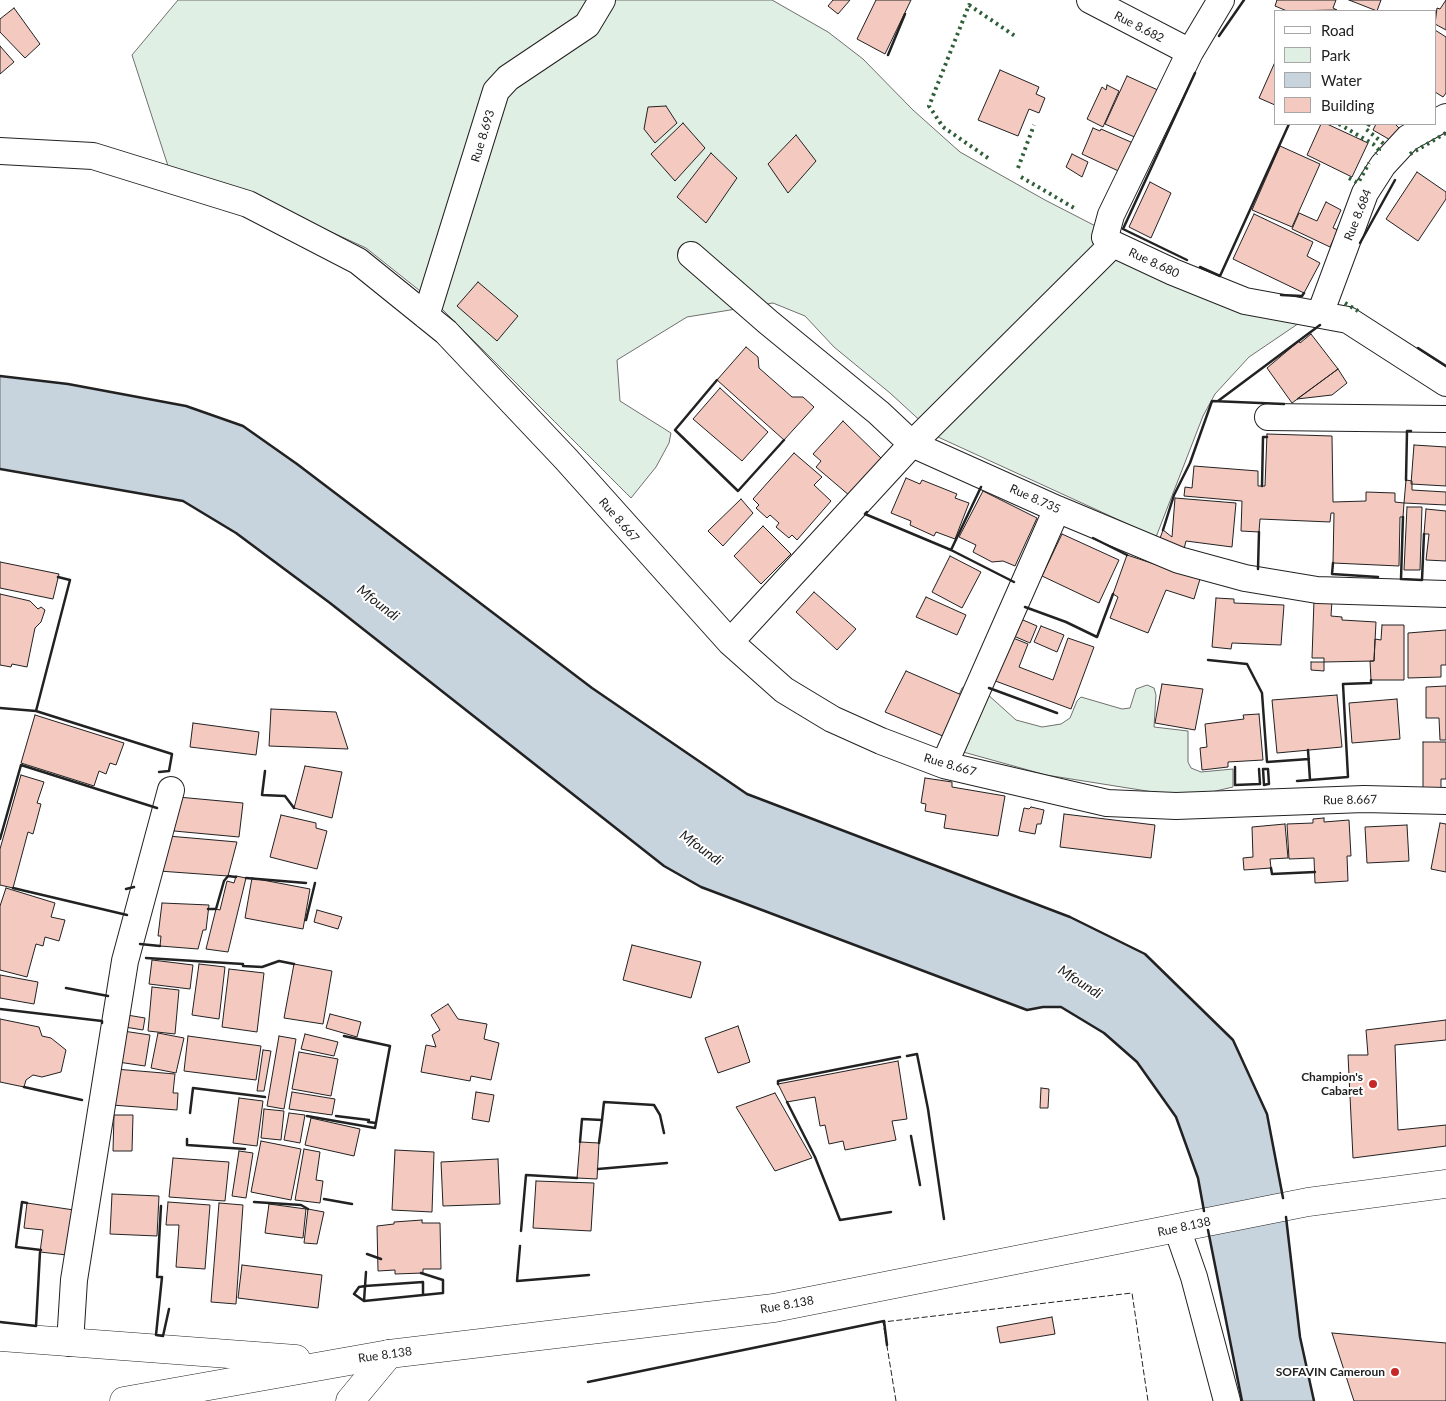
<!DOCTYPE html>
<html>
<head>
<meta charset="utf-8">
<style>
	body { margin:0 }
	#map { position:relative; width:1446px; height:1401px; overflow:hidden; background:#fff; font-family:Lato,sans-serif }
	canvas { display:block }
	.legend { position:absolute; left:1274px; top:10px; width:162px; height:115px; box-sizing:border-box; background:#fff; border:1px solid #a7a7a7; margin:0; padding:6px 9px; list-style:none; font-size:15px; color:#222 }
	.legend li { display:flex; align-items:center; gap:10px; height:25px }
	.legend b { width:25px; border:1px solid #a7a7a7 }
</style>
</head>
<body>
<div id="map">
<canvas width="1446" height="1401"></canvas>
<ul class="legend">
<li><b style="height:6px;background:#fff"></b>Road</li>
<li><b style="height:14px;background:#e0efe3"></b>Park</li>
<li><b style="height:14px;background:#c7d3dd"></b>Water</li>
<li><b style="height:14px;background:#f3c9c0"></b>Building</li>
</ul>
</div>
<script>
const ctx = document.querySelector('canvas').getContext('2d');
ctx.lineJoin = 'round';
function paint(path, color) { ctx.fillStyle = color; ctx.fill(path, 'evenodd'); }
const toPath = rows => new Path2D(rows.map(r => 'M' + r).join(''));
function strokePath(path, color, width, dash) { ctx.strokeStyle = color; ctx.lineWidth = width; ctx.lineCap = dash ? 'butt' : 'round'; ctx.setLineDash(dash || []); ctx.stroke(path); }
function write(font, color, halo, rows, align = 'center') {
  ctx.font = font + ' Lato,sans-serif'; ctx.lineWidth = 4; ctx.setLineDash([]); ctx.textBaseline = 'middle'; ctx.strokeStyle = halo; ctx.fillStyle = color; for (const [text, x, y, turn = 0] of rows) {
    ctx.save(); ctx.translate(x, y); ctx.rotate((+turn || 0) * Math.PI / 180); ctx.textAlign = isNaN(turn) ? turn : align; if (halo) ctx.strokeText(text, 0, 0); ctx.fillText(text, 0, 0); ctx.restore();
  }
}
const green = toPath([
	[178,0,772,0,828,32,863,59,913,110,960,152,1045,200,1183,271,1311,315,1249,357,1215,394,1203,416,1156,537,938,437,890,393,834,347,805,316,773,303,687,317,617,360,620,401,671,433,669,443,656,467,631,498,439,306,366,248,266,202,169,169,132,55,178,0],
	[969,684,976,684,1016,720,1042,727,1061,724,1070,718,1077,701,1081,697,1122,709,1130,708,1136,689,1147,685,1154,688,1156,695,1154,727,1188,731,1188,762,1191,768,1201,772,1233,769,1233,787,1207,793,1172,795,1046,775,956,750,955,704,962,688,969,684]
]);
const water = toPath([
	[0,376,68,384,186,406,243,426,297,464,592,688,747,794,1070,917,1145,954,1233,1040,1267,1114,1285,1206,1300,1336,1314,1401,1242,1401,1198,1178,1176,1117,1137,1062,1104,1033,1061,1007,1043,1007,1027,1010,701,887,664,866,330,603,236,533,183,501,0,469,0,376]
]);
const building = toPath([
	[833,0,850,0,838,14,828,6,833,0],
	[876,0,911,0,885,54,857,39,876,0],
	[1277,0,1336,0,1333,8,1337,10,1287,11,1275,6,1277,0],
	[1349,0,1381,0,1377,11,1349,0],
	[1446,0,1446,30,1435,24,1437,8,1440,9,1446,0],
	[14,8,40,44,25,58,0,32,0,19,14,8],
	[1435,30,1446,37,1446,93,1443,97,1435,92,1435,30],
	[0,46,14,62,0,74,0,46],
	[1275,62,1275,105,1259,98,1275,62],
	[1000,70,1039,87,1036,94,1045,98,1039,113,1029,109,1018,136,978,120,1000,70],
	[1127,76,1160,91,1139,139,1105,124,1127,76],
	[1107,85,1119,91,1103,127,1087,119,1102,87,1106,90,1107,85],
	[666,106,677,123,655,143,644,129,648,107,666,106],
	[683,123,705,148,675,181,651,154,683,123],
	[1321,124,1327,124,1368,143,1352,177,1307,155,1321,124],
	[1376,124,1395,124,1399,128,1392,141,1373,130,1376,124],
	[1093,128,1100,131,1101,129,1140,146,1127,175,1082,154,1093,128],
	[796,135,816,161,788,193,768,164,796,135],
	[1280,146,1320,164,1292,227,1252,210,1280,146],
	[711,153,737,178,706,223,677,197,711,153],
	[1072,154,1088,162,1082,177,1066,167,1072,154],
	[1417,172,1446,192,1446,199,1418,241,1386,219,1417,172],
	[1150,182,1171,193,1151,238,1129,227,1150,182],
	[1326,202,1341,210,1333,228,1338,230,1330,247,1292,229,1299,213,1317,221,1326,202],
	[1254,214,1313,242,1307,256,1320,263,1304,293,1233,259,1254,214],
	[478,282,518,316,497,341,457,306,478,282],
	[1311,334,1338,369,1292,403,1267,368,1299,341,1300,343,1311,334],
	[746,347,758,357,759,368,792,397,803,397,814,407,784,440,717,380,746,347],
	[1338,369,1347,383,1332,395,1297,399,1338,369],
	[720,388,768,432,742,461,693,419,720,388],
	[843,421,883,460,850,496,816,467,821,461,813,454,843,421],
	[1267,434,1332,436,1333,502,1366,501,1366,492,1395,493,1395,502,1404,503,1403,517,1400,517,1399,566,1333,563,1334,513,1331,513,1330,522,1260,519,1259,532,1241,531,1242,501,1184,496,1185,487,1192,488,1194,466,1258,471,1258,486,1265,486,1267,434],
	[1414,445,1446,447,1446,486,1411,484,1414,445],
	[794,453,822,477,814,485,831,501,797,540,792,535,789,538,776,527,779,523,770,515,767,518,756,508,759,505,753,499,794,453],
	[906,478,920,484,922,480,957,494,955,498,969,503,955,539,936,532,934,536,910,525,911,521,891,513,906,478],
	[1406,480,1412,481,1412,490,1446,492,1446,505,1404,503,1406,480],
	[983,491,1037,518,1015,566,1003,561,992,562,973,552,976,545,959,537,983,491],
	[1175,498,1236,503,1232,547,1186,541,1184,549,1159,541,1163,530,1172,537,1175,498],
	[741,499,753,513,723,546,708,531,741,499],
	[1407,507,1422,507,1420,570,1404,570,1407,507],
	[1426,509,1446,511,1446,561,1426,560,1429,534,1424,534,1426,509],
	[763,526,791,554,761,584,734,556,763,526],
	[1062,534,1119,560,1099,603,1042,576,1062,534],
	[1127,555,1200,579,1194,599,1166,590,1148,633,1110,618,1118,597,1113,594,1127,555],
	[950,556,981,572,962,608,932,592,950,556],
	[0,562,59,574,53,599,0,588,0,562],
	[814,592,856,629,837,650,796,612,814,592],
	[0,594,30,601,38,609,41,607,45,610,41,622,35,628,27,667,12,664,11,667,0,665,0,594],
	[926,597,966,615,957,635,916,617,926,597],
	[1216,598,1234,599,1234,603,1284,605,1281,645,1232,643,1231,649,1212,647,1216,598],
	[1314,600,1332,600,1331,616,1342,617,1342,620,1376,622,1374,661,1324,662,1324,658,1312,658,1314,600],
	[1016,617,1037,626,1030,643,1009,634,1016,617],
	[1382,625,1404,625,1404,680,1371,680,1370,661,1374,661,1375,639,1381,640,1382,625],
	[1041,626,1064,635,1057,652,1034,642,1041,626],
	[1446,630,1446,665,1441,665,1441,677,1408,678,1408,633,1446,630],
	[1008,636,1028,644,1019,667,1053,680,1068,638,1094,647,1071,709,990,679,1008,636],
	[1311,662,1324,662,1324,671,1311,670,1311,662],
	[906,671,964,696,950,739,885,712,906,671],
	[1162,684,1203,689,1195,730,1155,723,1162,684],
	[1446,686,1446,740,1440,740,1439,718,1426,718,1426,687,1446,686],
	[1337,695,1342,747,1277,753,1272,700,1337,695],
	[1397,699,1400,739,1352,743,1349,703,1397,699],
	[271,709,336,712,348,749,269,746,271,709],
	[1259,714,1263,760,1228,762,1228,767,1202,770,1200,748,1207,747,1205,724,1244,719,1243,715,1259,714],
	[35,715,124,743,116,765,110,763,106,774,99,771,94,786,21,763,35,715],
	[193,723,259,732,256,755,190,747,193,723],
	[1423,742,1446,742,1446,779,1441,779,1441,790,1423,790,1423,742],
	[305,766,342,772,332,818,294,808,305,766],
	[21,775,44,782,37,803,41,804,33,834,28,832,13,888,0,885,0,849,21,775],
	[925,778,952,782,952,787,1005,796,998,836,944,828,946,815,925,811,926,804,921,803,925,778],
	[178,797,243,803,239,837,174,831,178,797],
	[1031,807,1044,810,1041,824,1037,824,1035,834,1019,831,1024,808,1029,809,1031,807],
	[1064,814,1155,825,1151,858,1060,847,1064,814],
	[281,815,316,823,316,828,327,831,317,869,270,857,281,815],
	[1324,818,1324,822,1349,820,1351,856,1347,856,1348,881,1315,883,1314,858,1289,859,1287,824,1313,823,1313,819,1324,818],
	[1440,823,1446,824,1446,872,1431,869,1440,823],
	[1285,824,1288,858,1270,859,1271,868,1244,870,1243,858,1253,857,1252,827,1285,824],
	[1407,825,1409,861,1367,863,1365,827,1407,825],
	[168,836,237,842,228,876,159,871,168,836],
	[236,876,246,878,228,952,206,949,216,909,220,910,227,881,234,883,236,876],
	[252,878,310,889,303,929,245,918,252,878],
	[6,888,55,903,51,917,65,920,59,941,45,937,43,946,36,944,27,977,0,970,0,906,6,888],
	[162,903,209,905,206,930,203,930,198,949,160,946,161,936,158,936,162,903],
	[317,910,342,917,338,929,314,922,317,910],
	[632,945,701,962,691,998,623,980,632,945],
	[152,960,193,965,190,989,149,984,152,960],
	[199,964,225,967,219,1019,192,1015,199,964],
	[294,964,332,971,323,1024,284,1018,294,964],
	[229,969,264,973,257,1032,222,1027,229,969],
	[0,975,38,982,34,1004,0,998,0,975],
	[152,987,179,990,175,1034,148,1031,152,987],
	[448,1004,458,1019,487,1024,484,1039,499,1043,491,1080,471,1076,470,1081,421,1072,426,1045,436,1047,432,1035,440,1030,431,1015,448,1004],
	[330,1014,361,1022,357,1037,326,1028,330,1014],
	[127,1015,145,1018,143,1030,125,1027,127,1015],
	[0,1019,39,1027,42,1036,51,1038,66,1050,61,1072,42,1077,33,1075,26,1080,24,1087,0,1082,0,1019],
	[1446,1020,1446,1040,1395,1045,1398,1130,1446,1125,1446,1146,1353,1158,1348,1055,1368,1055,1366,1030,1446,1020],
	[738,1026,750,1062,718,1073,705,1038,738,1026],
	[123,1031,150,1035,145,1066,118,1062,123,1031],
	[158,1033,184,1038,176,1073,151,1068,158,1033],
	[305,1034,338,1042,334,1056,301,1049,305,1034],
	[188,1036,261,1046,256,1080,184,1071,188,1036],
	[279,1036,296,1039,284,1109,267,1106,279,1036],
	[263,1050,271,1051,264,1091,257,1091,263,1050],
	[299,1052,338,1059,331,1096,292,1089,299,1052],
	[898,1061,907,1119,892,1121,896,1140,845,1150,843,1141,829,1144,825,1125,820,1126,815,1097,787,1102,778,1084,898,1061],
	[115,1069,175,1074,173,1093,178,1093,177,1110,112,1105,115,1069],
	[1041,1088,1049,1089,1048,1108,1040,1108,1041,1088],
	[292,1092,335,1099,332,1115,289,1109,292,1092],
	[476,1092,494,1095,489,1122,472,1119,476,1092],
	[775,1093,812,1158,775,1171,736,1107,775,1093],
	[239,1098,263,1101,257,1146,233,1143,239,1098],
	[264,1109,284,1111,281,1140,261,1138,264,1109],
	[289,1113,305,1115,300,1143,284,1140,289,1113],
	[114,1115,133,1115,132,1151,113,1151,114,1115],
	[311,1118,360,1129,354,1156,305,1145,311,1118],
	[261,1141,301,1149,291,1200,251,1192,261,1141],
	[580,1142,599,1143,597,1179,577,1178,580,1142],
	[304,1149,320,1152,316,1180,323,1181,320,1203,295,1200,304,1149],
	[395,1150,434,1152,432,1212,392,1210,395,1150],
	[239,1151,253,1153,246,1198,232,1196,239,1151],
	[173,1158,229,1162,225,1201,169,1197,173,1158],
	[498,1159,500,1204,443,1206,441,1162,498,1159],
	[536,1181,594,1183,591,1231,533,1228,536,1181],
	[112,1194,159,1196,157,1236,110,1234,112,1194],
	[168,1202,210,1205,205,1269,176,1267,179,1225,166,1225,168,1202],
	[27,1203,74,1210,67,1255,40,1252,43,1230,24,1228,27,1203],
	[219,1203,243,1205,236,1304,211,1302,219,1203],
	[269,1204,306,1209,303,1238,265,1233,269,1204],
	[308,1209,324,1212,317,1244,304,1243,308,1209],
	[422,1220,422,1223,440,1223,441,1269,423,1269,423,1273,395,1274,395,1270,378,1271,377,1226,394,1224,394,1222,422,1220],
	[242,1265,322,1275,318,1308,238,1298,242,1265],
	[1052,1317,1055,1334,1000,1343,997,1327,1052,1317],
	[1332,1333,1446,1343,1446,1401,1354,1401,1332,1333]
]);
const minor = toPath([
	[1090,0,1190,52],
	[1221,0,1190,52,1111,215,1105,237,1113,244,1173,272,1245,301,1348,320,1446,383],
	[0,151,93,156,248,204,358,261,446,332,566,459,730,642,784,690,832,719,881,741,944,765,1107,803,1176,806,1364,799,1446,801],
	[691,255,768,322,879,413,912,444,1057,509,1179,560,1245,578,1317,590,1446,594],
	[1320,314,1365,193,1383,165,1408,138,1446,117],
	[426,316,496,91,508,78,587,25,602,0],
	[1268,417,1446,419],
	[730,642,912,444,1113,244],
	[944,765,1057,509],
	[1177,1228,1194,1277,1227,1401],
	[70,1343,74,1280,125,961,171,790]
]);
const major = toPath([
	[0,1337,296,1359],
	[124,1401,389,1354,774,1308,1308,1202,1446,1184]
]);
const highway = toPath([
	[350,1401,389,1354]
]);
const hedge = toPath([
	[1339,124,1373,144,1379,150,1376,154],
	[1369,124,1366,129,1384,144],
	[1410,154,1446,133],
	[988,158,943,127,929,106,969,5,1015,36],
	[1018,168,1034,125],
	[1021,177,1076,209],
	[1349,178,1358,183,1369,163],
	[1345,303,1358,311]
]);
const fence = toPath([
	[896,1401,883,1322,1132,1293,1148,1401]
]);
const wall = toPath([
	[1219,36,1244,0],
	[888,55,905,14],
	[1360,243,1395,180],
	[1187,260,1123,229,1195,73],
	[1200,267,1220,276,1289,124],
	[1281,295,1302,296,1304,293],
	[1418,348,1446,366],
	[0,376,68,384,186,406,243,426,297,464,592,688,747,794,1070,917,1145,954,1233,1040,1267,1114,1283,1198],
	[717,380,675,430,738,491,784,440],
	[1218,401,1320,325],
	[0,469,183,501,236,533,330,603,664,866,701,887,1027,1010,1043,1007,1061,1007,1104,1033,1137,1062,1176,1117,1198,1178,1204,1211],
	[1406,480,1407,431,1411,431],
	[1262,486,1263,437,1267,437],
	[867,512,865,514,951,550,1014,582],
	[1403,517,1401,579,1422,580,1424,534],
	[1163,530,1174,495,1190,463,1212,401,1284,404],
	[1093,538,1127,555],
	[951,550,981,487],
	[1333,563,1332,574,1378,577],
	[1258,569,1259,532],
	[1025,607,1066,622,1097,637,1113,594],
	[1208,660,1247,664,1262,693,1267,762,1309,759],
	[989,688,1057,713],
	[0,708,36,711,172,754,169,771,159,772],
	[36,711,70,580,58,577],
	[1235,767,1235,785,1260,784,1259,769],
	[265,771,262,795,285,796,294,808],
	[1310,780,1348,777,1343,684,1371,683,1371,680],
	[1297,781,1310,780,1308,750],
	[1268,784,1264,785,1263,769,1268,769,1269,784],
	[0,839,21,765,157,808],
	[1271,868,1272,874,1315,872],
	[246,878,306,883],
	[13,888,127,915],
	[126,889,134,887],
	[208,909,216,909,224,881,228,876,236,877],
	[306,920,315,883],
	[140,944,160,946],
	[146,958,243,964,243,966,262,967,279,961,294,964],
	[66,988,108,996],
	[0,1009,102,1021,102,1023],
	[907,1056,917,1054,928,1109,944,1219],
	[778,1084,778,1081,900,1057],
	[24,1087,82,1100],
	[787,1102,815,1157,840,1220,891,1212],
	[190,1113,193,1088,265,1097],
	[307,1116,375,1128,390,1046,344,1036],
	[336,1116,369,1120,368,1122,376,1123],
	[602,1120,604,1102,654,1105,660,1115,664,1133],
	[911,1136,920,1185],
	[187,1139,187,1145,245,1149],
	[580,1142,582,1119,602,1120,599,1143],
	[598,1169,667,1163],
	[324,1199,352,1204],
	[254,1202,301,1205,308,1209],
	[27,1203,22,1202,16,1247,41,1250],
	[161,1206,157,1277,162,1277,156,1335,163,1336,169,1309],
	[1286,1217,1300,1337,1314,1401],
	[1208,1230,1242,1401],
	[521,1231,526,1175,577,1178],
	[520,1246,517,1281,589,1275],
	[367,1254,381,1259],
	[366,1272,364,1301,443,1293,443,1280,421,1273],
	[364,1301,354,1294,359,1287,365,1286,423,1282,423,1295],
	[0,1322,36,1326,40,1252],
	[588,1382,884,1321,887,1345]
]);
const markers = [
	[1373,1084,5,"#c62828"],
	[1395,1372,5,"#c62828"]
];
const streetNames = [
	["Rue 8.682",1139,27,27],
	["Rue 8.693",483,136,-73],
	["Rue 8.684",1358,215,-68],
	["Rue 8.680",1154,263,25],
	["Rue 8.735",1035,499,24],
	["Rue 8.667",619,520,49],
	["Rue 8.667",950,765,16],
	["Rue 8.667",1350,800,-1],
	["Rue 8.138",1184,1227,-12],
	["Rue 8.138",787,1305,-10],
	["Rue 8.138",385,1355,-8]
];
const poiNames = [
	["Champion's",1363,1077],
	["Cabaret",1363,1091],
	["SOFAVIN Cameroun",1385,1372]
];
const waterNames = [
	["Mfoundi",378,603,38],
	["Mfoundi",701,848,36],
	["Mfoundi",1080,982,33]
];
paint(green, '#e0efe3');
strokePath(green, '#6f6f6f', 1);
paint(water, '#c7d3dd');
strokePath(water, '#6f6f6f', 1);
paint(building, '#f3c9c0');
strokePath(building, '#222', 1);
strokePath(minor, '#222', 28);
strokePath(major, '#222', 29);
strokePath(highway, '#222', 29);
strokePath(minor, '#fff', 26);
strokePath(major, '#fff', 28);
strokePath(highway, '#fff', 28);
strokePath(hedge, '#2f5e38', 4, [2.5, 4]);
strokePath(fence, '#222', 1, [6, 2.5]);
strokePath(wall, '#222', 2.5);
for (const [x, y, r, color] of markers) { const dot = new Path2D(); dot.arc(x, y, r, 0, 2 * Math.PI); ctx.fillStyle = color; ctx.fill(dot); strokePath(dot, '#fff', 2); }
write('12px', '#222', '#fff', streetNames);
write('bold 12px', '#222', '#fff', poiNames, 'right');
write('italic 14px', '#222', '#fff', waterNames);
</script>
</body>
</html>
